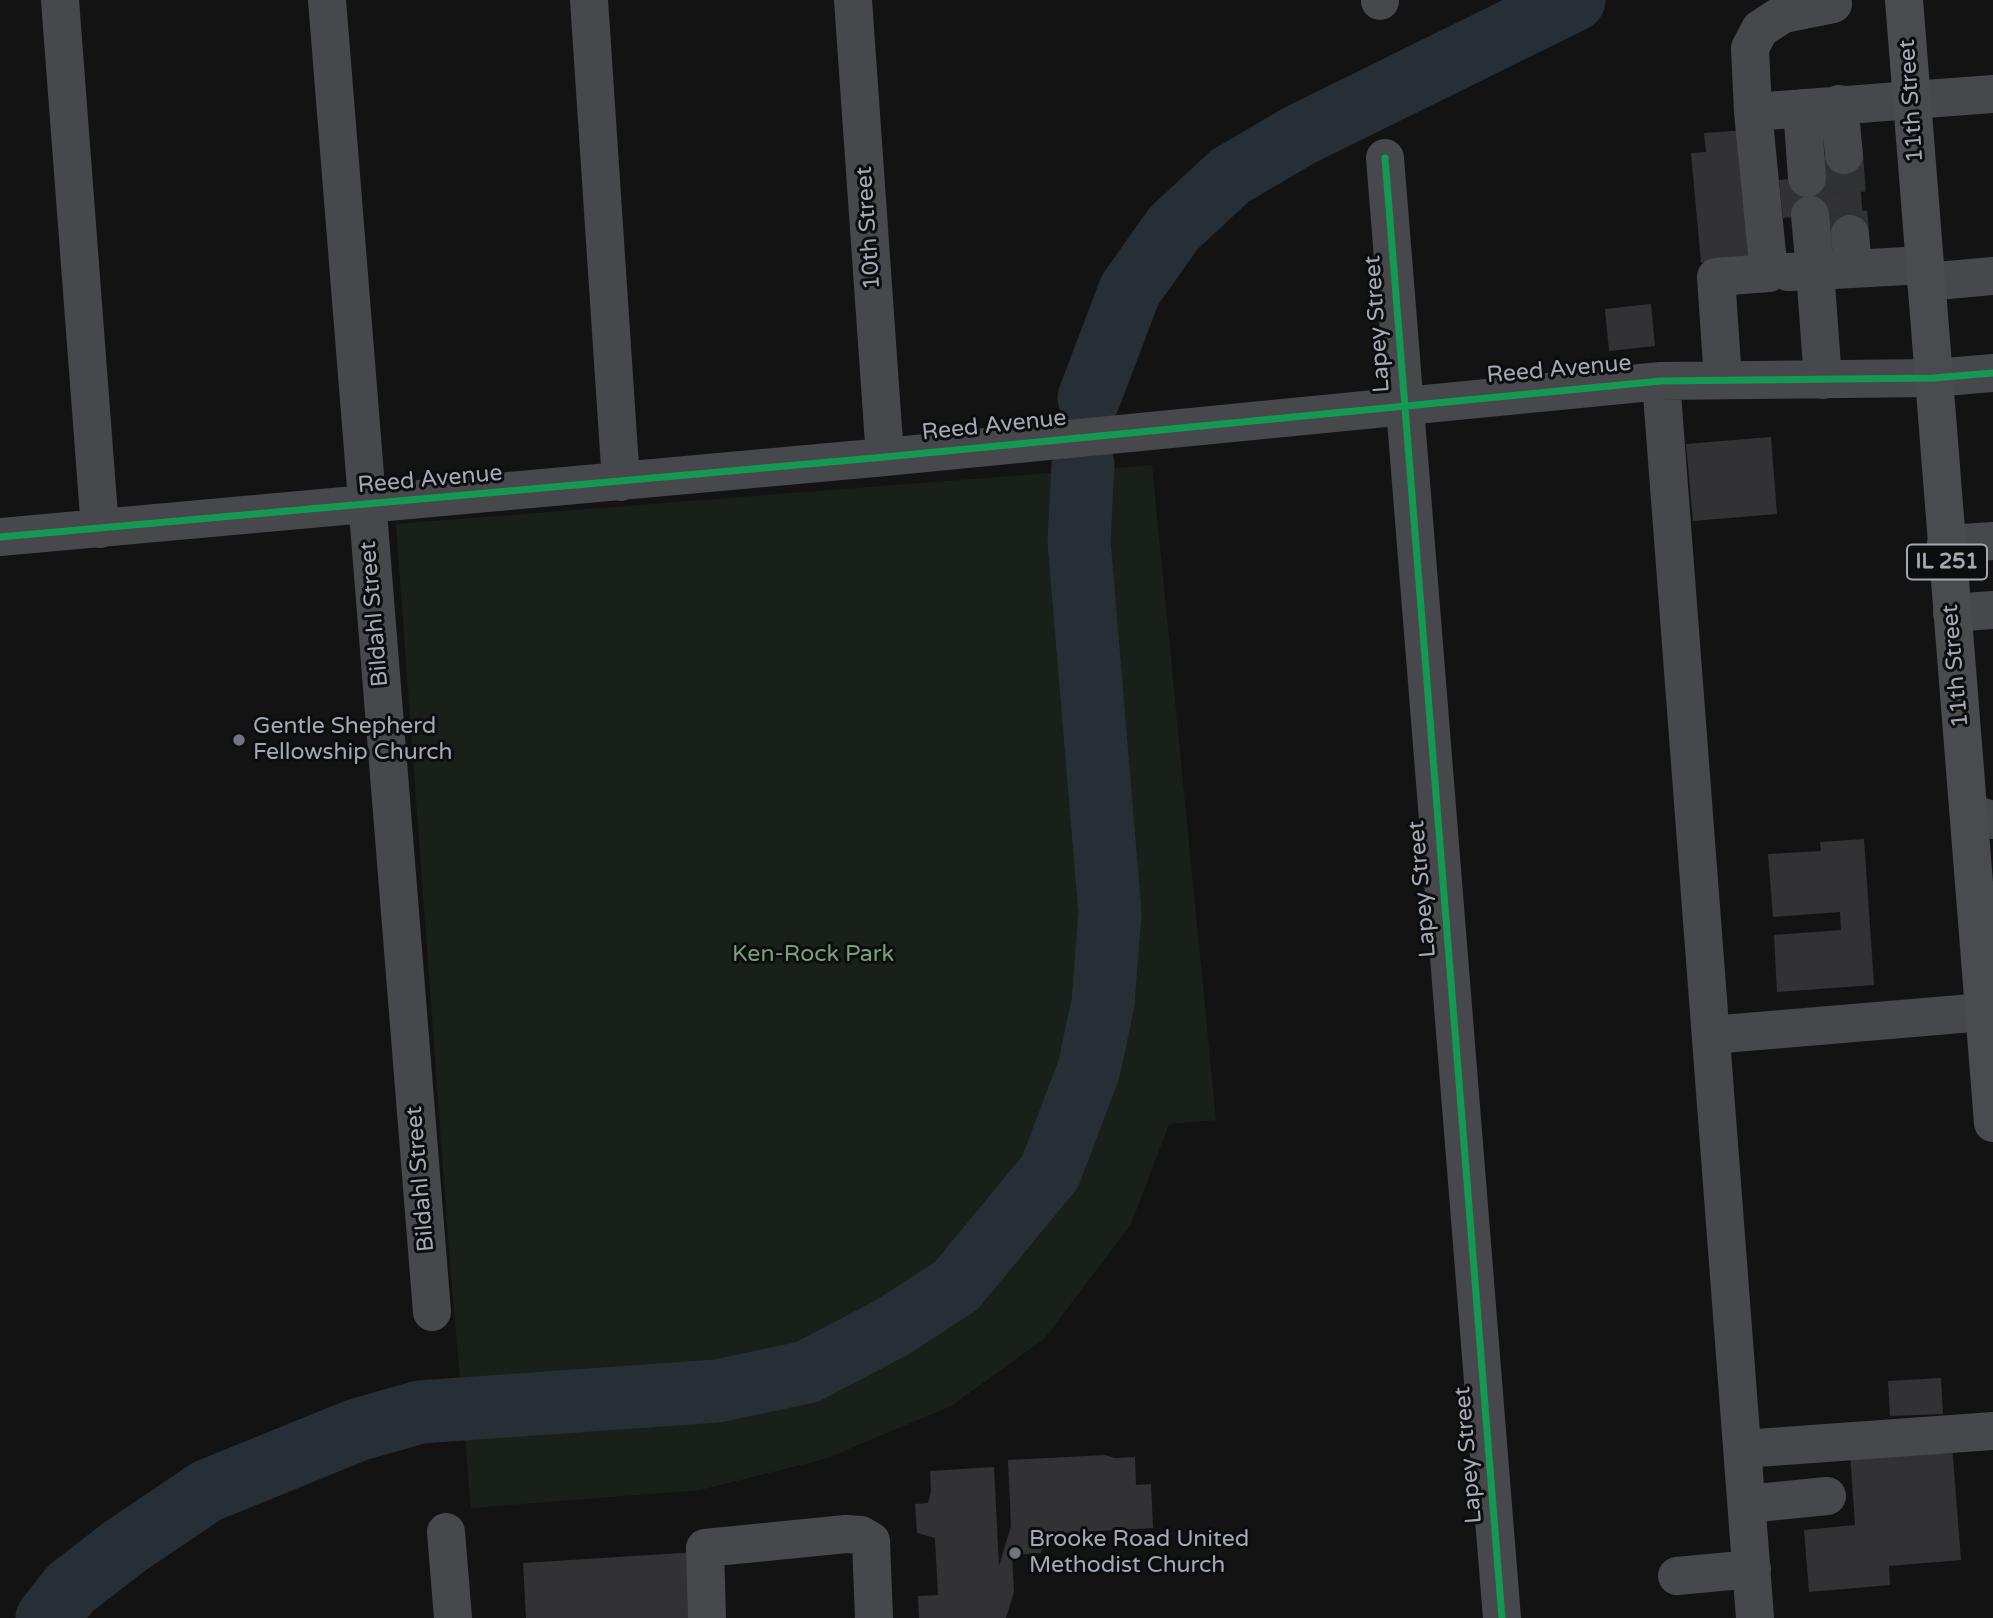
<!DOCTYPE html>
<html>
<head>
<meta charset="utf-8">
<style>
	body { margin:0 }
	canvas { display:block; background:#131313 }
</style>
</head>
<body>
<canvas width="1993" height="1618"></canvas>
<script>
const ctx = document.querySelector('canvas').getContext('2d');
ctx.lineJoin = 'round';
function paint(path, color) { ctx.fillStyle = color; ctx.fill(path, 'evenodd'); }
const toPath = rows => new Path2D(rows.map(r => 'M' + r).join(''));
function strokePath(path, color, width, dash) { ctx.strokeStyle = color; ctx.lineWidth = width; ctx.lineCap = dash ? 'butt' : 'round'; ctx.setLineDash(dash || []); ctx.stroke(path); }
function write(font, color, halo, rows, align = 'center') {
  ctx.font = font + ' "Varela Round",sans-serif'; ctx.lineWidth = 6; ctx.setLineDash([]); ctx.textBaseline = 'middle'; ctx.strokeStyle = halo; ctx.fillStyle = color; for (const [text, x, y, turn = 0] of rows) {
    ctx.save(); ctx.translate(x, y); ctx.rotate((+turn || 0) * Math.PI / 180); ctx.textAlign = isNaN(turn) ? turn : align; if (halo) ctx.strokeText(text, 0, 0); ctx.fillText(text, 0, 0); ctx.restore();
  }
}
const green = toPath([
	[1152,465,1216,1120,1169,1124,1131,1224,1044,1339,951,1406,825,1459,700,1490,471,1508,449,1250,396,524]
]);
const river = toPath([
	[1089,398,1130,290,1174,228,1230,176,1300,135,1574,0],
	[47,1618,71,1588,124,1547,207,1491,357,1430,420,1412,717,1391,807,1372,891,1328,956,1286,1050,1172,1089,1069,1103,1003,1110,913,1079,541,1083,465]
]);
const building = toPath([
	[1746,130,1757,258,1701,263,1691,153,1706,152,1704,133],
	[1858,154,1864,233,1821,236,1819,215,1783,218,1779,180,1816,177,1815,157],
	[1651,304,1655,346,1609,351,1605,309],
	[1771,437,1777,514,1693,521,1686,444],
	[1864,839,1874,985,1777,992,1774,935,1841,930,1840,912,1773,917,1768,854,1821,851,1820,842],
	[1941,1378,1943,1414,1890,1416,1888,1381],
	[1952,1445,1961,1560,1889,1566,1890,1585,1809,1592,1804,1530,1855,1525,1850,1453],
	[1105,1455,1115,1458,1135,1457,1136,1485,1151,1484,1153,1528,1047,1534,1041,1553,1012,1555,1014,1592,1006,1618,919,1618,918,1596,938,1595,935,1538,917,1533,915,1504,928,1503,931,1491,930,1471,994,1467,999,1566,1011,1526,1008,1460],
	[697,1552,701,1618,526,1618,523,1563]
]);
const minorTunnel = toPath([
	[1844,155,1850,234]
]);
const minor = toPath([
	[60,0,100,529],
	[327,0,432,1312],
	[589,0,621,482],
	[853,0,885,457],
	[1380,0,1380,1],
	[1833,4,1783,14,1760,29,1750,48,1753,112,1993,94],
	[1839,104,1844,155],
	[1802,108,1807,178],
	[1385,158,1502,1618],
	[1810,215,1815,271,1924,265],
	[1850,234,1853,268],
	[1788,272,1815,271,1823,380],
	[1926,282,1993,276],
	[1723,380,1716,277,1769,273,1753,112],
	[1661,381,1755,1618],
	[0,537,885,457,1661,381,1933,378,1993,373],
	[1946,544,1993,541],
	[1952,613,1993,610],
	[1969,813,1993,820],
	[1711,1035,1984,1012],
	[1743,1449,1993,1431],
	[1747,1504,1827,1496],
	[446,1532,453,1618],
	[1677,1576,1752,1569],
	[707,1618,705,1548,846,1534,861,1535,871,1541,874,1618]
]);
const major = toPath([
	[1904,0,1993,1123]
]);
const cycleway = toPath([
	[1385,158,1502,1618],
	[0,537,885,457,1661,381,1933,378,1993,373]
]);
const markers = [
	[239,740,7,"#71757c"],
	[1015,1553,7,"#71757c"]
];
const shields = [
	[1947,562,80]
];
const shieldNames = [
	["IL 251",1947,562]
];
const streetNames = [
	["11th Street",1912,101,-94],
	["10th Street",869,228,-94],
	["Lapey Street",1378,324,-94],
	["Reed Avenue",1559,370,-5],
	["Reed Avenue",994,426,-6],
	["Reed Avenue",430,480,-5],
	["Bildahl Street",375,614,-95],
	["11th Street",1956,666,-95],
	["Lapey Street",1423,889,-95],
	["Bildahl Street",421,1179,-95],
	["Lapey Street",1469,1455,-95]
];
const poiNames = [
	["Gentle Shepherd",253,727],
	["Fellowship Church",253,753],
	["Brooke Road United",1029,1540],
	["Methodist Church",1029,1566]
];
const parkNames = [
	["Ken-Rock Park",813,955]
];
paint(green, '#19201a');
strokePath(river, '#262f35', 63);
paint(building, '#323234');
strokePath(minorTunnel, '#303133', 38, [38, 19]);
strokePath(minor, '#47484c', 38);
strokePath(major, '#494b4e', 38);
strokePath(cycleway, '#139951', 7);
for (const [x, y, r, color] of markers) { const dot = new Path2D(); dot.arc(x, y, r, 0, 2 * Math.PI); ctx.fillStyle = color; ctx.fill(dot); strokePath(dot, '#0d0d0f', 2.5); }
for (const [x, y, w] of shields) { const box = new Path2D(); box.roundRect(x - w / 2, y - 17.5, w, 35, 5); ctx.fillStyle = '#0d0d0f'; ctx.fill(box); strokePath(box, '#a3aab5', 2); }
write('bold 21px', '#a3aab5', null, shieldNames);
write('23px', '#a3aab5', '#0d0d0f', streetNames);
write('23px', '#a3aab5', '#0d0d0f', poiNames, 'left');
write('23px', '#79a178', '#0d0d0f', parkNames);
</script>
</body>
</html>
